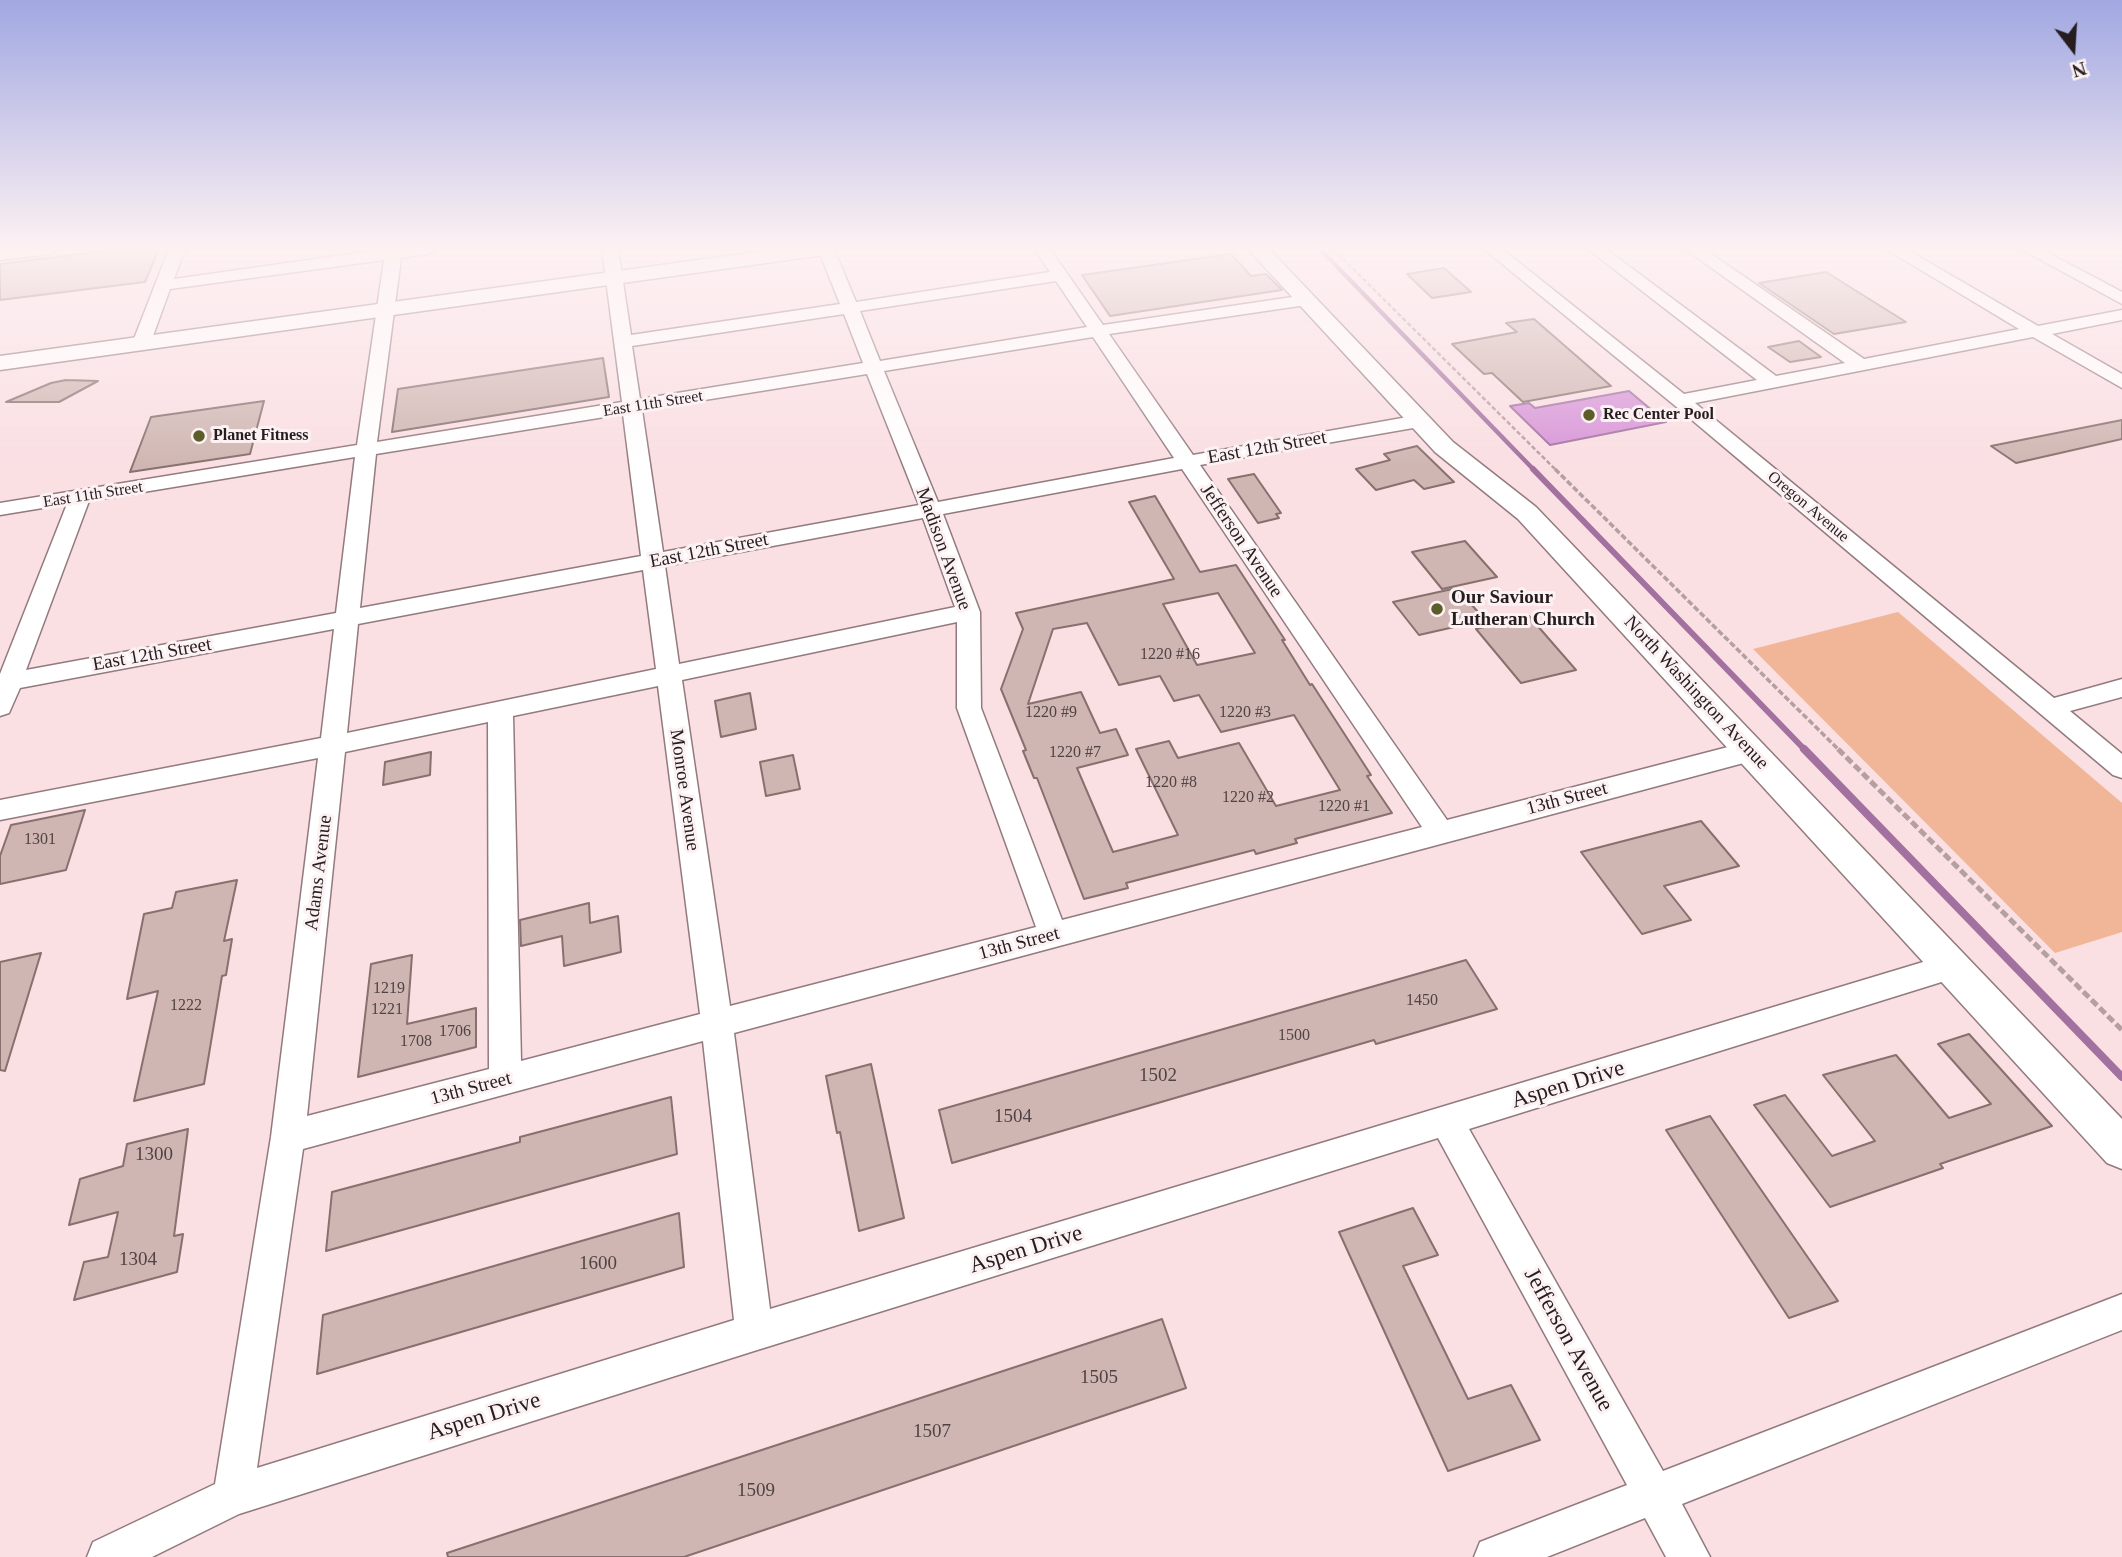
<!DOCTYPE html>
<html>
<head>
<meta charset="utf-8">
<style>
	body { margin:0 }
	#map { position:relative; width:2122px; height:1557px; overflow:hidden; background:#fadfe3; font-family:"Times New Roman",serif }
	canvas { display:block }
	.north { position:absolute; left:2038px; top:14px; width:70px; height:70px; -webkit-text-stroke:5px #fcf1f3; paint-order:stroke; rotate:163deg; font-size:19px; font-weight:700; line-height:28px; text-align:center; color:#261d1f }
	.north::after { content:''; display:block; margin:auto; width:24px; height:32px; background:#261d1f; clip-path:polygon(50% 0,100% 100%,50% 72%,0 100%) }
</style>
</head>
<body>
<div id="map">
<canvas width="2122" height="1557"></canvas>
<div class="north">N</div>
</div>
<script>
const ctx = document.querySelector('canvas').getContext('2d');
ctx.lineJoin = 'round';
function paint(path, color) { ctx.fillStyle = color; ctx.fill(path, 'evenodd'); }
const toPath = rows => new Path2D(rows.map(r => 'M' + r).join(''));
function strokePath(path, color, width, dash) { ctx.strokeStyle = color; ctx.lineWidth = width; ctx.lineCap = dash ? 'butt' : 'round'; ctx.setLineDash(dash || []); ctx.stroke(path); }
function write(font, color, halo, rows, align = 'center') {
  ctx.font = font + ' "Times New Roman",serif'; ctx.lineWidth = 6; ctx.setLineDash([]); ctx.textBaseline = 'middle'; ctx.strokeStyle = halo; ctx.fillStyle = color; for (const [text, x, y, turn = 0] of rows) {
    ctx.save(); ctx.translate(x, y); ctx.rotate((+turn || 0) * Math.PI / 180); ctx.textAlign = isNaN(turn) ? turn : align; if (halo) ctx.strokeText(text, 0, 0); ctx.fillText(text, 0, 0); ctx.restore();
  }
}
const green = toPath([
	[1898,612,2122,803,2122,932,2055,953,1753,649]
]);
const water = toPath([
	[1629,391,1666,422,1550,445,1510,406,1529,403,1535,408,1629,391]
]);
const streamFar2 = toPath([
	[1320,249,1535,471]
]);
const streamFar1 = toPath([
	[1533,469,1806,751]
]);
const stream = toPath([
	[1804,749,2122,1077]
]);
const building = toPath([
	[120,249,159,249,145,282,0,300,0,264,120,249],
	[1231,254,1251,276,1266,274,1282,290,1110,316,1082,275,1231,254],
	[1444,268,1471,292,1432,298,1407,274,1444,268],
	[1826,272,1906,322,1834,334,1759,283,1826,272],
	[1534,319,1611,386,1523,402,1492,373,1484,374,1452,344,1517,332,1506,323,1534,319],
	[1799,341,1821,357,1790,362,1768,347,1799,341],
	[603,358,609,397,392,432,398,389,603,358],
	[66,380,98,381,59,402,6,402,51,383,66,380],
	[264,401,250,454,130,472,151,417,264,401],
	[2122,420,2122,439,2016,463,1991,446,2122,420],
	[1417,446,1454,482,1424,489,1414,480,1376,490,1356,469,1390,460,1384,454,1417,446],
	[1254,474,1281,513,1276,514,1279,518,1258,523,1228,479,1254,474],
	[1155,496,1200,572,1236,565,1285,640,1282,640,1310,685,1312,684,1371,775,1367,776,1392,813,1295,839,1297,843,1256,854,1254,850,1126,883,1128,888,1084,899,1037,778,1034,778,1023,751,1026,750,1001,689,1023,629,1016,613,1174,579,1129,502,1155,496],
	[1218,593,1255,653,1197,665,1163,604,1218,593],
	[1087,623,1119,685,1160,676,1174,701,1199,695,1221,732,1294,715,1340,790,1276,806,1239,743,1178,758,1169,741,1136,749,1178,835,1113,852,1077,768,1128,755,1116,729,1100,733,1081,692,1028,704,1053,629,1087,623],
	[1465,541,1497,577,1442,589,1412,552,1465,541],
	[1457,588,1485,620,1419,635,1393,602,1457,588],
	[1529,616,1576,670,1521,683,1476,629,1529,616],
	[750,693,756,729,721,737,715,701,750,693],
	[431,752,430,775,383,785,385,762,431,752],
	[793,755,800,789,766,796,760,762,793,755],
	[85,810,66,870,0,884,0,856,11,825,85,810],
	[1701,821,1739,866,1664,886,1691,920,1642,934,1581,852,1701,821],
	[237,880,224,941,232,939,226,975,222,976,204,1084,134,1101,158,991,127,999,144,914,172,908,176,892,237,880],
	[589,903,590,923,618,916,621,952,564,966,562,936,521,946,520,920,589,903],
	[41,953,5,1071,0,1070,0,962,41,953],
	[412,955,407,1024,476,1008,476,1047,358,1077,371,964,412,955],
	[1466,960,1497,1009,1376,1044,1374,1040,952,1163,939,1110,1466,960],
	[1969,1034,2052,1126,1940,1164,1943,1168,1830,1207,1754,1105,1785,1095,1832,1156,1875,1141,1823,1075,1896,1055,1949,1118,1991,1104,1938,1044,1969,1034],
	[871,1064,904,1218,859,1231,840,1132,837,1133,826,1076,871,1064],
	[671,1097,677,1154,326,1251,332,1192,520,1142,520,1137,671,1097],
	[1710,1116,1838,1301,1789,1318,1666,1130,1710,1116],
	[188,1129,174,1236,183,1234,177,1272,74,1300,84,1262,108,1257,118,1212,69,1225,80,1179,123,1166,127,1144,188,1129],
	[1413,1208,1438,1255,1403,1266,1468,1399,1511,1385,1540,1440,1448,1471,1339,1232,1413,1208],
	[679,1213,684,1267,317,1374,323,1315,679,1213],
	[1162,1319,1186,1388,684,1557,448,1557,447,1553,1162,1319]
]);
const pathFar2 = toPath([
	[1333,249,1557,471]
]);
const pathFar1 = toPath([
	[1555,469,1840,751]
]);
const path = toPath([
	[1838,749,2122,1030]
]);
const minor = toPath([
	[58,249,50,254,0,260,0,250,58,249],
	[169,249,185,249,174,279,386,249,437,249,429,254,401,258,377,442,622,402,602,249,618,249,631,335,840,304,818,249,834,249,856,302,1050,272,1034,249,1050,249,1103,325,1306,295,1312,296,1314,300,1306,305,1109,334,1193,455,1419,415,1426,417,1429,421,1426,425,1419,427,1200,465,1447,820,1751,741,1760,744,1764,751,1760,758,1751,761,734,1033,770,1309,1953,953,1964,957,1968,966,1964,975,1469,1129,1663,1471,2122,1294,2122,1330,1682,1504,1710,1557,1666,1557,1645,1518,1547,1557,1474,1557,1480,1542,1627,1485,1438,1138,754,1351,239,1514,152,1557,87,1557,93,1542,215,1484,271,1137,318,758,0,820,0,800,321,738,334,629,20,688,9,713,0,716,0,674,67,504,0,515,0,503,357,445,384,260,170,289,150,344,141,349,135,348,132,344,169,249],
	[1056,281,1087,327,880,361,860,311,1056,281],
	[844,314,863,363,640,399,632,346,844,314],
	[1093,337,1174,458,938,502,884,371,1093,337],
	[867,374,919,505,663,552,642,410,867,374],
	[623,414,641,556,360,608,376,454,623,414],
	[355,457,336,613,26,670,89,501,355,457],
	[1182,469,1422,827,1062,920,981,708,980,612,943,514,1182,469],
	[923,518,955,607,679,664,665,566,923,518],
	[643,570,656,669,347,733,358,624,643,570],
	[957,622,957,708,1036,927,730,1006,682,680,957,622],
	[658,686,700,1014,521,1061,513,716,658,686],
	[488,722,489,1069,307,1116,345,752,488,722],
	[703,1041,734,1320,257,1468,303,1149,703,1041],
	[1484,249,1502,249,1684,394,1757,380,1588,249,1606,249,1776,376,1845,363,1685,249,1704,249,1864,359,2019,329,1886,249,1906,249,2038,326,2122,310,2122,320,2052,334,2122,374,2122,388,2033,337,1695,403,2054,698,2122,679,2122,697,2070,711,2122,754,2122,778,2113,775,1673,404,1484,249],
	[2021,249,2041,249,2122,292,2122,304,2021,249]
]);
const major = toPath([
	[778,249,833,249,830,253,823,255,0,370,0,356,778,249],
	[1248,249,1269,249,1453,442,1536,507,2122,1119,2122,1169,2107,1163,1518,519,1435,452,1248,249]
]);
const markers = [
	[1589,415,7,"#5d5d2a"],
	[199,436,7,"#5d5d2a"],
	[1437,609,7,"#5d5d2a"]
];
const farStreetnames = [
	["East 11th Street",653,404,-9],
	["East 11th Street",93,495,-9],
	["Oregon Avenue",1808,507,40]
];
const farPoinames = [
	["Rec Center Pool",1603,415],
	["Planet Fitness",213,436]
];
const numberNames = [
	["1220 #16",1170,655],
	["1220 #9",1051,713],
	["1220 #3",1245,713],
	["1220 #7",1075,753],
	["1220 #8",1171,783],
	["1220 #2",1248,798],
	["1220 #1",1344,807],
	["1301",40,840],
	["1219",389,989],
	["1450",1422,1001],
	["1222",186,1006],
	["1221",387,1010],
	["1706",455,1032],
	["1500",1294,1036],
	["1708",416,1042]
];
const streetNames = [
	["East 12th Street",1267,448,-10],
	["Jefferson Avenue",1241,541,56],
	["Madison Avenue",943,549,70],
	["East 12th Street",709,551,-11],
	["East 12th Street",152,655,-10],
	["North Washington Avenue",1696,693,47],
	["Monroe Avenue",684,790,82],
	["13th Street",1567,799,-15],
	["Adams Avenue",319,873,-83],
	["13th Street",1019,944,-15],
	["13th Street",471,1089,-15]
];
const poiNames = [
	["Our Saviour",1451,598],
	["Lutheran Church",1451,620]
];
const nearNumbernames = [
	["1502",1158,1076],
	["1504",1013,1117],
	["1300",154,1155],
	["1304",138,1260],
	["1600",598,1264],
	["1505",1099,1378],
	["1507",932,1432],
	["1509",756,1491]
];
const nearStreetnames = [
	["Aspen Drive",1568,1085,-17],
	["Aspen Drive",1026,1250,-17],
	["Jefferson Avenue",1568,1340,61],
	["Aspen Drive",484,1417,-17]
];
paint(green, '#f1b597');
paint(water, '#d795d8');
strokePath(water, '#a271a0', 2);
strokePath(streamFar2, '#a271a0', 4.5);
strokePath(streamFar1, '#a271a0', 6);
strokePath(stream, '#a271a0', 8);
paint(building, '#cfb6b2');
strokePath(building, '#87706d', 2);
strokePath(minor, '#927a7e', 3);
strokePath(major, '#927a7e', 3);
strokePath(pathFar2, '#b49fa2', 2.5, [4.5, 2.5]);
strokePath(pathFar1, '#b49fa2', 3.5, [6, 2.5]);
strokePath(path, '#b49fa2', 5, [8, 3.5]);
paint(minor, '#fff');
paint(major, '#fff');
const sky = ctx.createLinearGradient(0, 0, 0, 467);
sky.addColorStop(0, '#a1a8e2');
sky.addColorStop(0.53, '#fdf1f2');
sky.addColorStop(1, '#fdf1f200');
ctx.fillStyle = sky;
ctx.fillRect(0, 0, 2122, 467);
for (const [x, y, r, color] of markers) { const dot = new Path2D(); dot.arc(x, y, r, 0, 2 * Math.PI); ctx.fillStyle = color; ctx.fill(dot); strokePath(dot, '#fcf1f3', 2.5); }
write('16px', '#261d1f', '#fcf1f3', farStreetnames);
write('bold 16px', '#261d1f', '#fcf1f3', farPoinames, 'left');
write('16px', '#504344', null, numberNames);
write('19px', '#261d1f', '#fcf1f3', streetNames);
write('bold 19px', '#261d1f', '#fcf1f3', poiNames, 'left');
write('19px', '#504344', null, nearNumbernames);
write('23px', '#261d1f', '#fcf1f3', nearStreetnames);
</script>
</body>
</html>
